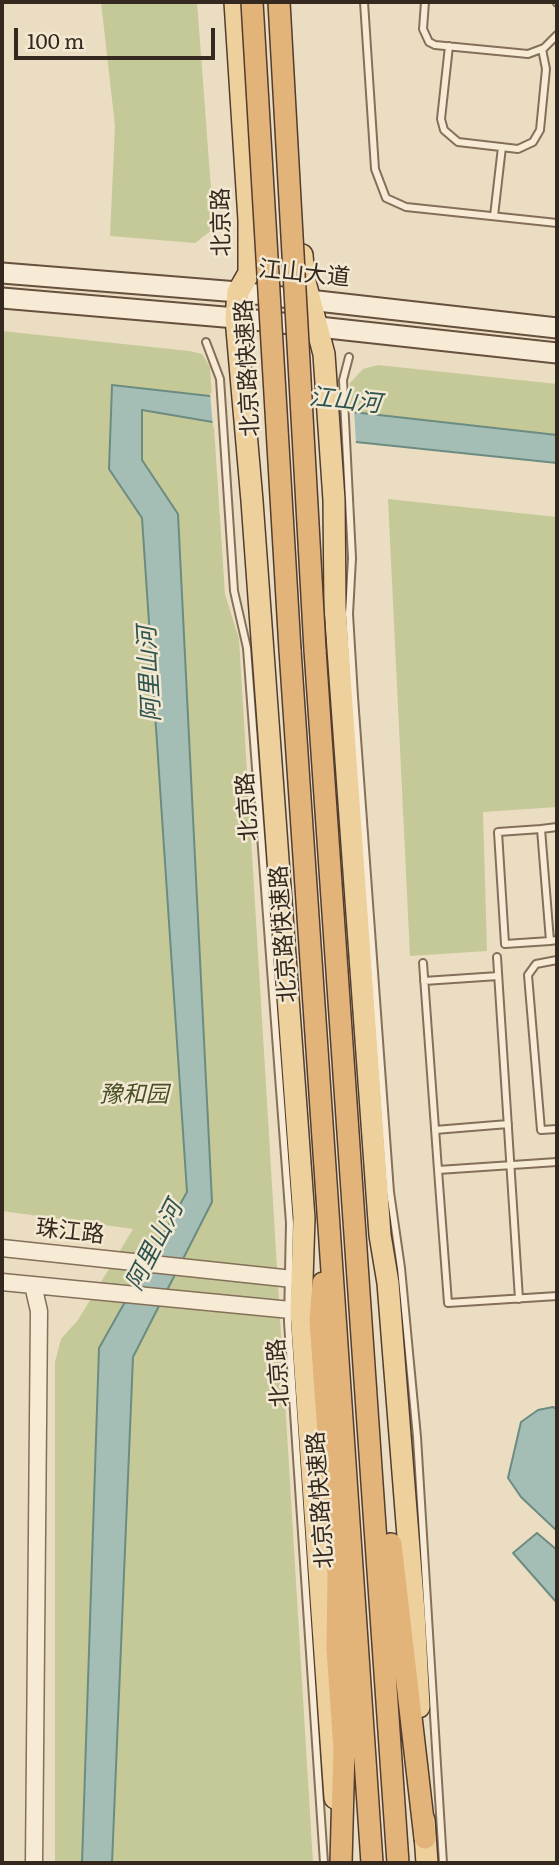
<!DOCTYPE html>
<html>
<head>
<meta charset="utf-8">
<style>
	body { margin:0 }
	#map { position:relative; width:559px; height:1865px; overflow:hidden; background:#ebddc2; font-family:Literata,serif }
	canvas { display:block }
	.frame { position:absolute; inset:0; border:4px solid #35281e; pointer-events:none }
	.scale { position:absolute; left:14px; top:28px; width:201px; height:32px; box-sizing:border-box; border:4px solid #35281e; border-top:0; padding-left:9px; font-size:21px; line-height:24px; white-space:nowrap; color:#35281e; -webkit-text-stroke:5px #f3e8d1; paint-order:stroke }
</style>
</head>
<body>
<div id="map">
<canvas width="559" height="1865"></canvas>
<div class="frame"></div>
<div class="scale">100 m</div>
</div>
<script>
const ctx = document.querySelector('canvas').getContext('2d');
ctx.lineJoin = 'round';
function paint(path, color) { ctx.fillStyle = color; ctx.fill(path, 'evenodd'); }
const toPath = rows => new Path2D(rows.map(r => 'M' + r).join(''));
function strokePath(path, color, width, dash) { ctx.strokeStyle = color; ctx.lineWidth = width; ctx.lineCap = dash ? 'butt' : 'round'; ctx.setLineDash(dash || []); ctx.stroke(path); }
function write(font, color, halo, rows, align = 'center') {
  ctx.font = font + ' Literata,"Noto Sans SC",serif'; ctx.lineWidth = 5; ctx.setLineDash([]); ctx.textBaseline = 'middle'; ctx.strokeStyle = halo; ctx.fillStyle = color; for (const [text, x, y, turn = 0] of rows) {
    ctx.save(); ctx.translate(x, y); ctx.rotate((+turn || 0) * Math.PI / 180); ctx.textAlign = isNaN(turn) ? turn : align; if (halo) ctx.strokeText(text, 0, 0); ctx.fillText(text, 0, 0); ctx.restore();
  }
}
const green = toPath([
	[101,2,197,2,213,215,212,230,195,243,110,236,115,126],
	[2,331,189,351,202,354,210,367,225,594,239,639,313,1863,55,1863,55,1362,61,1339,78,1320,133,1229,2,1211],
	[378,365,557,384,557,435,349,412,350,383,363,369],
	[388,499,557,517,557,807,483,812,487,951,410,956]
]);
const water = toPath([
	[112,385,557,435,557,463,289,435,142,410,142,460,178,514,212,1202,133,1357,112,1863,82,1863,99,1348,187,1192,142,518,109,469,112,385],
	[553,1407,557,1409,557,1531,521,1497,508,1478,521,1422,538,1410,553,1407],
	[537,1533,557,1550,557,1603,513,1553,537,1533]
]);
const pier = toPath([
	[210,393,354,409,356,445,213,427]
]);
const service = toPath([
	[364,2,375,169,386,198,406,207,557,223],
	[425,2,423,29,429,42,435,45,528,54,544,48,557,35],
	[557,2,557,3],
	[449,46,441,119,444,130,458,142,518,149,533,142,540,130,546,69,542,49],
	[494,216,502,147],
	[206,342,220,379,234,591,247,648,290,1223,288,1322,324,1863],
	[349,357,343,380,352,558,349,614,354,697,390,1192,401,1268,417,1437,443,1863],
	[557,827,541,829,550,941,557,940],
	[541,829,498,832,505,944,550,941],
	[497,957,519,1299],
	[557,960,536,964,528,975,541,1130,557,1129],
	[423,963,438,1170],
	[424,981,498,976],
	[435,1130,508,1124],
	[557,1162,438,1170,448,1303,557,1296]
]);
const tertiary = toPath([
	[2,1248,302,1280],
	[2,1282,301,1311],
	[33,1285,39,1311,34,1863]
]);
const secondary = toPath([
	[2,273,238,292,557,328],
	[2,298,236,318,557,353]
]);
const primary = toPath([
	[235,2,249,220,249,273,238,292,236,318,252,501,304,1218,301,1311,335,1798],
	[302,255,304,278,324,354,334,500,335,607,380,1235,388,1283,414,1612,419,1707],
	[424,1820,427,1863]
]);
const trunk = toPath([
	[290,650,372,1863],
	[315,650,398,1863],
	[323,1283,320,1320,338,1576,337,1649,344,1749,341,1863],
	[391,1544,425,1838]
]);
const trunkBridge = toPath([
	[252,2,290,650],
	[279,2,315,650]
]);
const streetNames = [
	["北京路",222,222,-91],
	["江山大道",304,274,6],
	["北京路快速路",248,368,-93],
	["北京路",248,807,-94],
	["北京路快速路",284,934,-94],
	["珠江路",70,1232,6],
	["北京路",279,1373,-94],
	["北京路快速路",321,1500,-94]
];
const parkNames = [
	["豫和园",134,1095]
];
const waterNames = [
	["江山河",345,401,6],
	["阿里山河",150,674,-93],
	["阿里山河",155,1246,-63]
];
paint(green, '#c5c997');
paint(water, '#a4beb5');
strokePath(water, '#6c8c82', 2);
paint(pier, '#ebddc2');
strokePath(service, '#846f5a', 10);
strokePath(tertiary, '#846f5a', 19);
strokePath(secondary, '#66503e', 23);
strokePath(primary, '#523d2f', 24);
strokePath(trunk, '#523d2f', 24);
strokePath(service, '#f7ebd5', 6);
strokePath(tertiary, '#f7ebd5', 16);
strokePath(secondary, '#f7ebd5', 19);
strokePath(primary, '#edd09c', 21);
strokePath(trunk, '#e2b47a', 21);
strokePath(trunkBridge, '#523d2f', 24, []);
strokePath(trunkBridge, '#e2b47a', 21);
write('23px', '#35281e', '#f3e8d1', streetNames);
write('italic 23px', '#475026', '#f3e8d1', parkNames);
write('italic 24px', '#2e5450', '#f3e8d1', waterNames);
</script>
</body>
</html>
